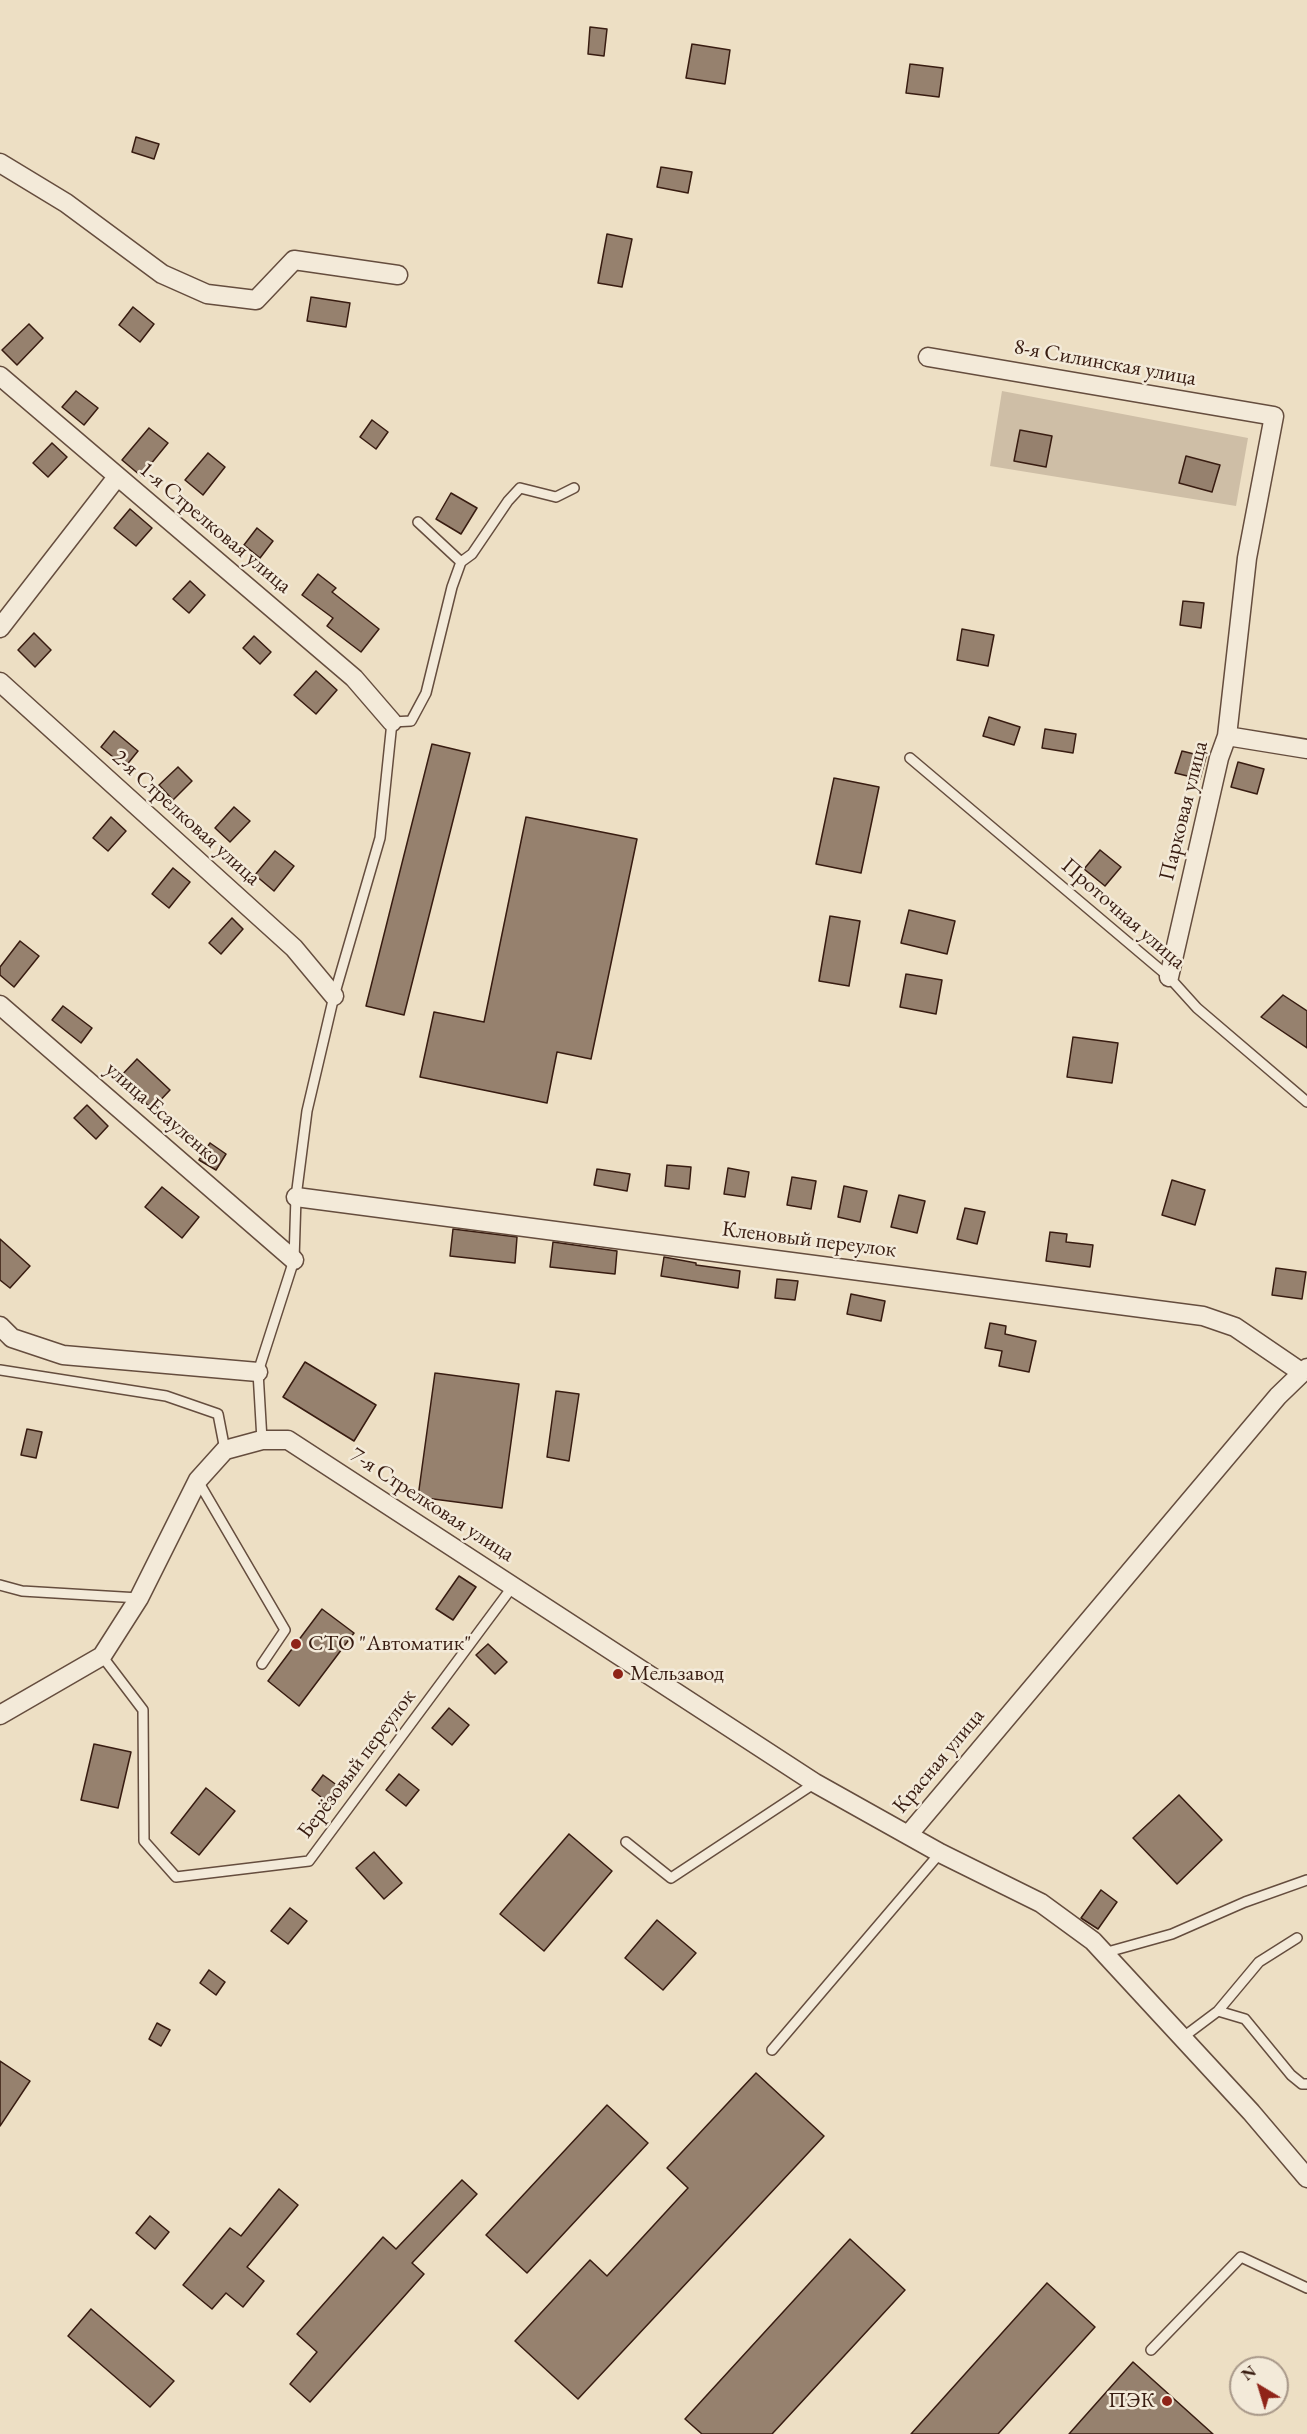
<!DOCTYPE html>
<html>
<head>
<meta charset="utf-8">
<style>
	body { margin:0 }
	#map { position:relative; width:1307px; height:2434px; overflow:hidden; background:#eddfc4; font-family:"EB Garamond",serif }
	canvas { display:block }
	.north { position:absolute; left:1229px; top:2356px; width:60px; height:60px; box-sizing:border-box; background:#f3ead9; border:2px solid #a89889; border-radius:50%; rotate:322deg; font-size:16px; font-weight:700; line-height:24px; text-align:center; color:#381c11 }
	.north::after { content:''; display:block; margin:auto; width:21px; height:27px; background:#8f2418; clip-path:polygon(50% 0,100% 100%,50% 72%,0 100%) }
</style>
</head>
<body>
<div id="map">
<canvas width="1307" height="2434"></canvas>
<div class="north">N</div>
</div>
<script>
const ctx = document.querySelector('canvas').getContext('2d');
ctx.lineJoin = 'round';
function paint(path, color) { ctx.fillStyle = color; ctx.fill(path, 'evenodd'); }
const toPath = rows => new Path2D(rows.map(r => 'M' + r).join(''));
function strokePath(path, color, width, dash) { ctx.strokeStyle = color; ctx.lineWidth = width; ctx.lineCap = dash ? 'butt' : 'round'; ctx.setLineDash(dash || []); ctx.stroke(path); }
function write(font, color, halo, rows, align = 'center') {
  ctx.font = font + ' "EB Garamond",serif'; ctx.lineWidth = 5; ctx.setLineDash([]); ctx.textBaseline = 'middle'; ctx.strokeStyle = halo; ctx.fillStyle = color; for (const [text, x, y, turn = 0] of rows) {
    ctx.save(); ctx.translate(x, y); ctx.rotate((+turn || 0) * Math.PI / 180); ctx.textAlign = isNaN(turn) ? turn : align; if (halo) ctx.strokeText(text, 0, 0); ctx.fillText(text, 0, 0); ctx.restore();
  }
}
const green = toPath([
	[1002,391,1248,438,1236,506,990,466]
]);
const building = toPath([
	[590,27,607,29,604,56,588,54,590,27],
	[692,44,730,50,725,84,686,78,692,44],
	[910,64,943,68,939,97,906,93,910,64],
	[136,137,159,144,154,159,132,152,136,137],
	[661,167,692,172,688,193,657,187,661,167],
	[607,234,632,239,622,287,598,283,607,234],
	[311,297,350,303,346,327,307,321,311,297],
	[133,307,154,324,140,342,119,325,133,307],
	[29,324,43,338,17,365,2,350,29,324],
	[76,391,98,408,84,425,62,407,76,391],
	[372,420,388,432,376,449,360,437,372,420],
	[149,428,168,443,141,476,122,460,149,428],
	[1020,430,1052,436,1046,467,1014,461,1020,430],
	[52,443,67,457,48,477,33,463,52,443],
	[208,453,225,467,203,495,185,480,208,453],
	[1186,456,1220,465,1212,492,1179,483,1186,456],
	[451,493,477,508,461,534,436,519,451,493],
	[130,509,152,528,136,546,114,528,130,509],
	[257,528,273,541,260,558,244,545,257,528],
	[318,574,336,588,332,592,379,629,361,652,327,626,333,618,302,595,318,574],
	[190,581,205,595,189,613,173,599,190,581],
	[1183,601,1204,603,1201,628,1180,625,1183,601],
	[962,629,994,635,988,666,957,660,962,629],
	[34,633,51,650,35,667,18,650,34,633],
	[254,636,271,652,260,664,243,648,254,636],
	[316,671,337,690,316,714,294,695,316,671],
	[989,717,1020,727,1014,745,983,736,989,717],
	[1045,729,1076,734,1073,753,1042,748,1045,729],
	[114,731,138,751,125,767,101,747,114,731],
	[432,744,470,753,404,1015,366,1006,432,744],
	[1182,751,1206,757,1200,779,1175,773,1182,751],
	[1238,762,1264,769,1257,794,1231,787,1238,762],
	[178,767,192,781,173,800,159,785,178,767],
	[834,778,879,787,861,873,816,864,834,778],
	[234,807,250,821,230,842,215,828,234,807],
	[111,817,126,831,108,851,93,838,111,817],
	[526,817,637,839,591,1059,557,1052,547,1103,420,1077,434,1012,484,1022,526,817],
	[1100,850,1121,867,1105,886,1084,869,1100,850],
	[275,851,294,866,274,891,255,875,275,851],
	[173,868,190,882,169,908,152,894,173,868],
	[909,910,955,921,947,954,901,943,909,910],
	[830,916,860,921,849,986,819,981,830,916],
	[232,918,243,929,221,954,209,943,232,918],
	[20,941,39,956,14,987,0,975,0,967,20,941],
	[906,974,942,980,936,1014,900,1007,906,974],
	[1283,995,1307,1011,1307,1048,1261,1017,1283,995],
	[63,1006,92,1028,81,1043,52,1020,63,1006],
	[1073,1037,1118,1043,1112,1083,1067,1077,1073,1037],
	[137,1059,170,1090,152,1109,119,1078,137,1059],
	[87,1105,108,1126,96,1139,74,1118,87,1105],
	[210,1143,226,1154,216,1170,199,1160,210,1143],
	[667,1165,691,1167,689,1189,665,1186,667,1165],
	[728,1168,749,1172,745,1197,724,1194,728,1168],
	[597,1169,630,1174,627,1191,594,1185,597,1169],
	[792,1177,816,1181,811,1209,787,1205,792,1177],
	[1172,1180,1205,1190,1195,1225,1162,1215,1172,1180],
	[844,1186,867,1191,860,1222,838,1217,844,1186],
	[162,1187,199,1217,182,1238,145,1207,162,1187],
	[899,1195,925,1201,917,1233,891,1227,899,1195],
	[965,1208,985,1212,977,1244,957,1239,965,1208],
	[453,1229,517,1237,515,1263,450,1256,453,1229],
	[1050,1232,1067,1234,1066,1242,1093,1245,1090,1267,1046,1261,1050,1232],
	[0,1239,30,1266,10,1288,0,1280,0,1239],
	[553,1242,617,1251,615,1274,550,1267,553,1242],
	[664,1257,696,1263,696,1265,740,1271,738,1288,661,1276,664,1257],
	[1276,1268,1306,1272,1302,1299,1272,1295,1276,1268],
	[777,1279,798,1281,795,1300,775,1298,777,1279],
	[851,1294,885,1301,881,1321,847,1314,851,1294],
	[990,1323,1006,1326,1005,1334,1036,1341,1029,1372,999,1366,1002,1351,985,1348,990,1323],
	[305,1362,376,1405,354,1441,283,1397,305,1362],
	[435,1373,519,1384,502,1508,418,1497,435,1373],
	[556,1391,579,1394,569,1461,547,1457,556,1391],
	[27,1429,42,1432,36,1458,21,1455,27,1429],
	[459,1576,476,1587,453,1620,436,1609,459,1576],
	[322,1609,354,1633,299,1706,268,1681,322,1609],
	[488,1644,507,1662,495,1674,476,1655,488,1644],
	[449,1708,469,1725,452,1745,432,1728,449,1708],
	[94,1744,131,1752,118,1808,81,1800,94,1744],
	[399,1774,419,1790,406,1806,386,1790,399,1774],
	[323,1775,342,1789,330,1804,312,1790,323,1775],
	[206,1788,235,1811,199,1855,171,1833,206,1788],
	[1179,1795,1222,1840,1177,1884,1133,1838,1179,1795],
	[569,1834,612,1871,544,1951,500,1914,569,1834],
	[374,1852,402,1883,384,1899,356,1868,374,1852],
	[1101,1890,1117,1902,1098,1929,1081,1918,1101,1890],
	[290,1908,307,1921,288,1944,271,1931,290,1908],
	[657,1920,696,1953,663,1990,625,1958,657,1920],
	[209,1970,225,1982,216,1995,200,1983,209,1970],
	[157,2023,170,2030,161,2046,149,2039,157,2023],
	[0,2061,30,2081,0,2126,0,2061],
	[756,2073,824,2136,578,2399,515,2341,590,2260,607,2276,688,2188,667,2168,756,2073],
	[607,2105,648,2143,527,2273,486,2235,607,2105],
	[462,2180,477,2194,412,2263,424,2274,310,2402,290,2384,317,2352,297,2334,383,2237,396,2249,462,2180],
	[279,2189,298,2205,247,2267,264,2281,243,2307,226,2293,212,2309,183,2285,230,2228,241,2236,279,2189],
	[150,2216,169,2232,155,2249,136,2233,150,2216],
	[850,2239,905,2290,772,2434,702,2434,685,2419,850,2239],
	[1047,2283,1095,2327,998,2434,911,2434,1047,2283],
	[91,2309,174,2381,150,2407,68,2336,91,2309],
	[1133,2362,1213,2434,1069,2434,1133,2362]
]);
const lane = toPath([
	[418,522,461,562],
	[910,758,1169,977,1197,1008,1307,1102],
	[0,1370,166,1396,218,1414,225,1450],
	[262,1440,258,1372,294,1260,296,1197,307,1111,334,996,380,838,392,722,411,721,426,693,452,587,461,562,472,554,508,501,520,488,556,497,574,488],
	[198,1481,285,1630,262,1664],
	[0,1585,22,1591,139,1598],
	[102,1656,143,1710,144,1841,176,1877,309,1861,513,1586],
	[626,1842,671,1878,815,1783],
	[1104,1953,1172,1934,1245,1902,1307,1880],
	[1218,2011,1259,1962,1297,1938],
	[1182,2038,1218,2011,1245,2019,1291,2075,1302,2084,1307,2084],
	[772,2050,940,1853],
	[1151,2350,1241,2257,1307,2288]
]);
const street = toPath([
	[0,163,66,203,162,274,207,294,256,300,294,260,398,275],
	[928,357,1274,416,1247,558,1227,736],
	[0,376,354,678,392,722],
	[0,628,117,477],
	[0,682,294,948,334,996],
	[1169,977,1219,758,1227,736,1307,749],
	[0,1005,294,1260],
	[296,1197,1203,1316,1235,1327,1301,1372],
	[0,1326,12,1338,63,1355,258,1372],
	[0,1715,102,1656,139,1598,198,1480,225,1450,262,1440,288,1440,815,1783,940,1853,1041,1903,1093,1941,1251,2112,1307,2178],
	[908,1835,1278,1396,1307,1368]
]);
const markers = [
	[296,1644,6,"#8f2418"],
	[618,1674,6,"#8f2418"],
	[1167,2401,6,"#8f2418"]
];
const streetNames = [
	["8-я Силинская улица",1105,363,10],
	["1-я Стрелковая улица",215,528,40],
	["Парковая улица",1184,811,-76],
	["2-я Стрелковая улица",186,818,42],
	["Проточная улица",1123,914,41],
	["улица Есауленко",163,1114,41],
	["Кленовый переулок",809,1240,7],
	["7-я Стрелковая улица",432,1505,33],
	["Красная улица",939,1761,-50],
	["Берёзовый переулок",357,1764,-53]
];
const poiNames = [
	["СТО \"Автоматик\"",308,1644],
	["Мельзавод",630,1674],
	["ПЭК",1155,2401,"right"]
];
paint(green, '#cebea6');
paint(building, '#96816e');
strokePath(building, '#381c11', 1.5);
strokePath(lane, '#654d3e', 12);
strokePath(street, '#654d3e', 21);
strokePath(lane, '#f3ead9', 9);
strokePath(street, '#f3ead9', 18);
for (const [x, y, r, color] of markers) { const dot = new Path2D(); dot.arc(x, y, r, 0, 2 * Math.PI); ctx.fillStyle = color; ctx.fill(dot); strokePath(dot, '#f3ead9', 2); }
write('22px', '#381c11', '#f3ead9', streetNames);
write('22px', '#381c11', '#f3ead9', poiNames, 'left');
</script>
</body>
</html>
